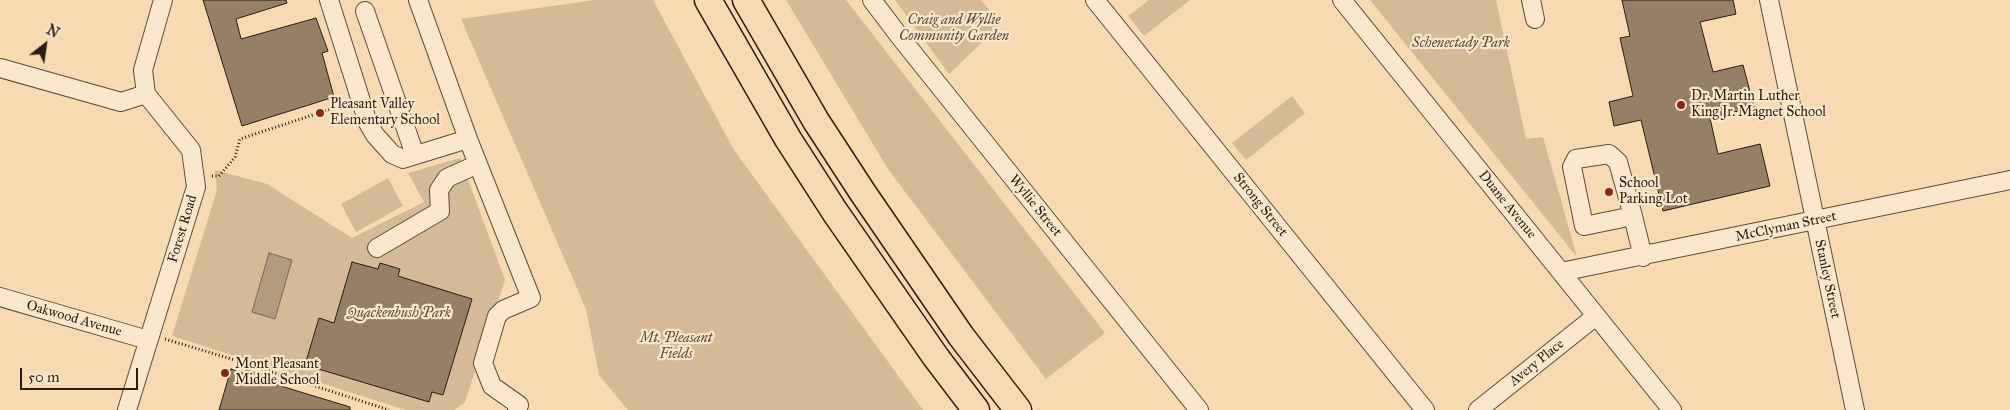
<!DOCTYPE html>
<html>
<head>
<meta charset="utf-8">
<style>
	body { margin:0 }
	#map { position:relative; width:2010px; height:410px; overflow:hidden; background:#f7dab2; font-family:"IM FELL Great Primer",serif }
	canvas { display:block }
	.north { position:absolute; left:20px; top:20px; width:50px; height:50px; -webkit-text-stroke:4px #fae7cd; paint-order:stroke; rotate:30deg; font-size:14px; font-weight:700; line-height:20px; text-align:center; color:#2b1d13 }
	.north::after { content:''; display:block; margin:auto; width:18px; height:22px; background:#2b1d13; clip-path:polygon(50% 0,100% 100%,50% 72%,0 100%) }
	.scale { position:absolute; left:20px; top:368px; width:118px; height:22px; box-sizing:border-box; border:2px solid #2b1d13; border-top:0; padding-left:6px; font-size:15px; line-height:18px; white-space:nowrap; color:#2b1d13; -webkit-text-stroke:4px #fae7cd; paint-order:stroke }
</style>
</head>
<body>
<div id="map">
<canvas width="2010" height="410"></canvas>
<div class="north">N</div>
<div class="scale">50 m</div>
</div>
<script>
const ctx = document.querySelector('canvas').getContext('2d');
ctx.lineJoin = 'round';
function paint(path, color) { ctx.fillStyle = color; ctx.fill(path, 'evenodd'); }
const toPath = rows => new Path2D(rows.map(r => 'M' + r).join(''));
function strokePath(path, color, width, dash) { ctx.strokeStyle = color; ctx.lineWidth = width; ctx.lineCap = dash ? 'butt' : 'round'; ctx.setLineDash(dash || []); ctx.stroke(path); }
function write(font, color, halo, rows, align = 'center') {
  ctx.font = font + ' "IM FELL Great Primer",serif'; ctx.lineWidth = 4.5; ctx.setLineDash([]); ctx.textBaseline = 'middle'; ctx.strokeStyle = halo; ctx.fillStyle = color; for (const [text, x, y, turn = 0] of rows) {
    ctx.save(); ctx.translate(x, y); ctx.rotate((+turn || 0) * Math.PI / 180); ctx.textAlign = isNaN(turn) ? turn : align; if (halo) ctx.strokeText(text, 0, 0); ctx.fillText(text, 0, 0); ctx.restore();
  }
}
const green = toPath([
	[595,0,653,0,734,150,923,410,628,410,599,375,586,309,461,19],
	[786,0,846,0,1105,333,1046,379,888,169],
	[895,0,981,0,1001,24,949,74],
	[1149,0,1190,0,1144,36,1128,16],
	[1370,0,1496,0,1526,139,1543,137,1577,257],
	[1292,96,1305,113,1246,160,1232,143],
	[460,158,505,280,465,402,455,410,406,410,172,336,217,190,215,170,267,184,352,238,424,202,408,173],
	[388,178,403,206,356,232,341,204]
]);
const water = toPath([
	[269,253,292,260,275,319,252,312,269,253]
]);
const building = toPath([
	[203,0,286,0,287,3,236,19,241,39,316,18,328,51,322,53,334,97,242,126,203,0],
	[1622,0,1733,0,1736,14,1700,22,1713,72,1743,65,1754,107,1710,118,1718,154,1760,144,1770,186,1663,211,1641,120,1614,126,1609,102,1633,96,1620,38,1630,36,1622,0],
	[352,262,378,269,380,263,400,269,398,276,472,299,443,395,432,392,429,402,305,365,319,318,334,323,352,262],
	[231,369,245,374,246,370,273,378,271,383,350,407,350,410,219,410,231,369]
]);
const path = toPath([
	[212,176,219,176,235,157,240,139,346,104],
	[165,339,238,361,389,410]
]);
const minor = toPath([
	[329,0,368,123,375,135,392,154,403,159,468,139],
	[418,0,468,139,531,298,503,310,497,316,483,363,492,386,519,405,517,410],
	[872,0,900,37,1199,410],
	[1095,0,1425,410],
	[1342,0,1672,410],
	[1531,0,1535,19],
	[1769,0,1855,410],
	[365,11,415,155],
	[0,68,121,102,146,94],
	[1633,216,1584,226,1572,167,1576,159,1609,154,1618,162,1633,216,1643,257],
	[377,248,440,211,439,190,447,178,478,164],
	[1561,272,2010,180],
	[0,297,148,340],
	[127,410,196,187,191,150,146,94,143,70,163,0],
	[1478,410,1596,316]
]);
const highway = toPath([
	[708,0,788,139,835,212,935,356,976,410],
	[746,0,816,121,863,193,961,336,1018,410]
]);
const markers = [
	[1681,105,5,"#8f2418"],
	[320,113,5,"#8f2418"],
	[1609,192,5,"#8f2418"],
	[225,373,5,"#8f2418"]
];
const parkNames = [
	["Craig and Wyllie",954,21],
	["Community Garden",954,37],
	["Schenectady Park",1461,44],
	["Quackenbush Park",399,314],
	["Mt. Pleasant",676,339],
	["Fields",676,355]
];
const poiNames = [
	["Dr. Martin Luther",1691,97],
	["King Jr. Magnet School",1691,113],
	["Pleasant Valley",330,105],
	["Elementary School",330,121],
	["School",1619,184],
	["Parking Lot",1619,200],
	["Mont Pleasant",235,365],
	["Middle School",235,381]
];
const streetNames = [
	["Strong Street",1260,205,51],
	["Duane Avenue",1507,205,51],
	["Wyllie Street",1035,206,51],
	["McClyman Street",1786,227,-12],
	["Forest Road",183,229,-73],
	["Stanley Street",1827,279,78],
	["Oakwood Avenue",74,319,16],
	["Avery Place",1537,363,-39]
];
paint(green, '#d4ba97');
paint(water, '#b29a7c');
strokePath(water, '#7c6852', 1);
paint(building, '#957f66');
strokePath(building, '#2b1d13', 1);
strokePath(minor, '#5e4c3b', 20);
strokePath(highway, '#2b1d13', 29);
strokePath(path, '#2b1d13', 3, [1, 2.5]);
strokePath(minor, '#fae7cd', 18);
strokePath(highway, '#f7dab2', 26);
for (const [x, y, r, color] of markers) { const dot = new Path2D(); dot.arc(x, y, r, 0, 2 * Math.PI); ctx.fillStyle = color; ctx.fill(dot); strokePath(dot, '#fae7cd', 2); }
write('italic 14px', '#5e4c3b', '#fae7cd', parkNames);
write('14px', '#2b1d13', '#fae7cd', poiNames, 'left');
write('14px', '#2b1d13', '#fae7cd', streetNames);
</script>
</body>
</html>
